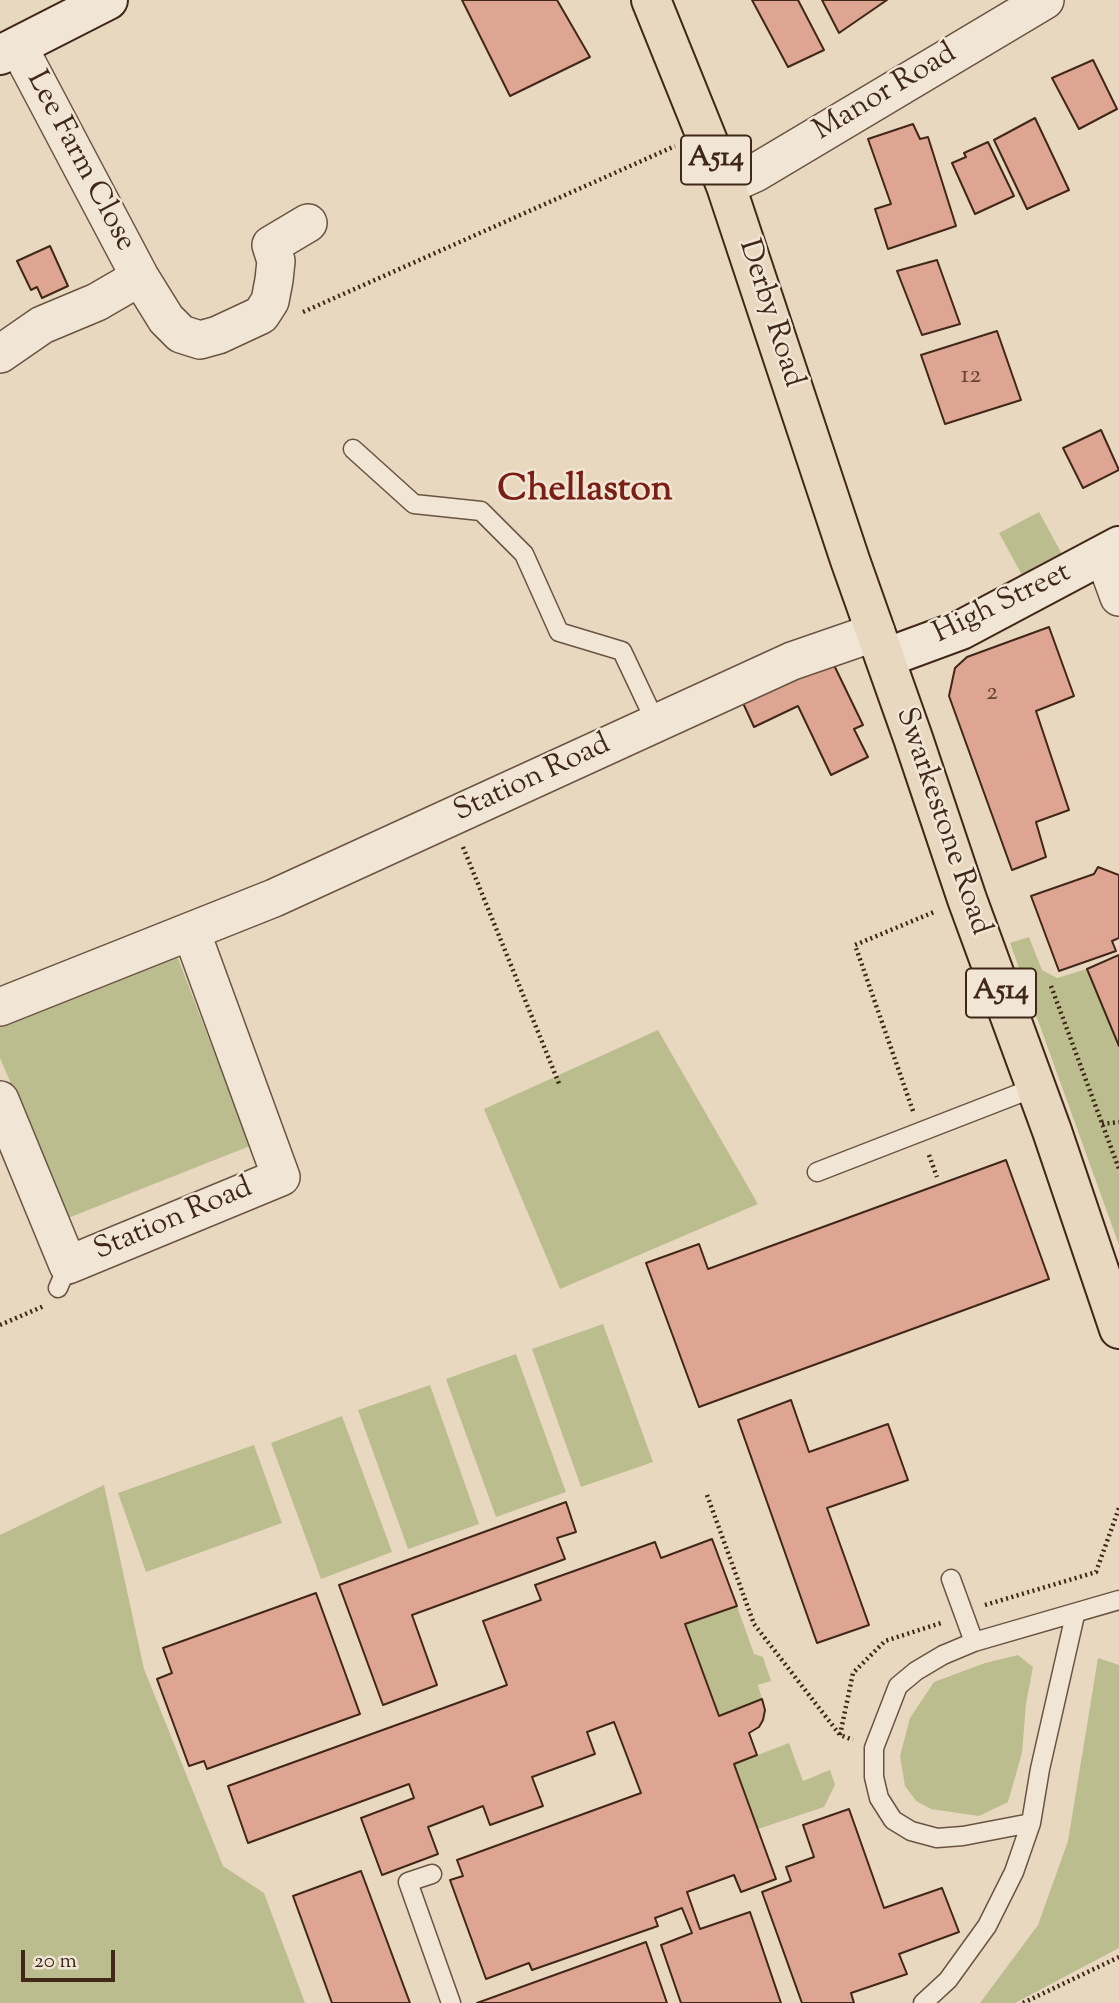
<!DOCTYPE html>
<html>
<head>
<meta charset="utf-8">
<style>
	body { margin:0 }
	#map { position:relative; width:1119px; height:2003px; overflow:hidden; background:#e9d8c0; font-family:"Sorts Mill Goudy",serif }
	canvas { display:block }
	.scale { position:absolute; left:21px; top:1950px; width:94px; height:32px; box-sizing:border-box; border:4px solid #402718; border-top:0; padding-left:9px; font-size:21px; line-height:24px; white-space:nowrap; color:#402718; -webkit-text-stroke:5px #f1e6d6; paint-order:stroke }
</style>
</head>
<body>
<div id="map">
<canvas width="1119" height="2003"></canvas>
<div class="scale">20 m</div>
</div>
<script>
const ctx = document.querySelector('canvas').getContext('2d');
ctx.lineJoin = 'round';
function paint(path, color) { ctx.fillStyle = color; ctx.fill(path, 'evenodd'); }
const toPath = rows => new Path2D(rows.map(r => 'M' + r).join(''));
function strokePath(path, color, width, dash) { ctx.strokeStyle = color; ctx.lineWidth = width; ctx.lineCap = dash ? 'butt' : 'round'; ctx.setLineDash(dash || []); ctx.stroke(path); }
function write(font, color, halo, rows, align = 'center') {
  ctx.font = font + ' "Sorts Mill Goudy",serif'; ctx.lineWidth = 5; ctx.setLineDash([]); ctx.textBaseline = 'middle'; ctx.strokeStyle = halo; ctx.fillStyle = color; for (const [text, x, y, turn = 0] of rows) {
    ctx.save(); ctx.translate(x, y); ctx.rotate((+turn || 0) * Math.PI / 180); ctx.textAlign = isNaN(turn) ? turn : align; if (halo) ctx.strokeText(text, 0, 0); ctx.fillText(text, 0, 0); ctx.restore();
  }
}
const green = toPath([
	[1039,512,1062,554,1022,575,999,533],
	[1029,937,1042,970,1057,978,1087,969,1119,1046,1119,1245,1010,943],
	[176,953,250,1146,68,1218,0,1058,0,1023],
	[658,1030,758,1204,560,1289,484,1109],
	[603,1324,653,1462,581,1487,532,1349],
	[516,1354,566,1492,496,1517,446,1379],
	[430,1385,479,1524,408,1549,358,1410],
	[342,1416,392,1552,321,1579,271,1443],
	[254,1445,282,1523,146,1572,118,1493],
	[104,1485,144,1669,223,1866,264,1893,305,2003,0,2003,0,1535],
	[737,1606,754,1654,763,1657,771,1681,758,1685,762,1699,719,1716,685,1624],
	[1018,1655,1033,1667,1026,1704,1022,1753,1008,1802,979,1816,931,1809,916,1801,905,1786,900,1756,910,1718,934,1682,985,1663],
	[1098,1658,1119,1665,1119,1948,1015,2003,980,2003,1038,1925,1068,1841],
	[789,1743,803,1781,830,1770,835,1785,824,1807,758,1829,734,1764]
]);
const building = toPath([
	[462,0,557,0,590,57,510,96,462,0],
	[752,0,798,0,824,50,788,67,752,0],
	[822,0,887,0,839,33,822,0],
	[1093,60,1117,109,1079,129,1052,78,1093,60],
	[1035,118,1069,190,1027,209,994,140,1035,118],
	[913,124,920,139,928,137,956,226,888,249,875,209,891,204,868,139,913,124],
	[988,142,1014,196,975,214,952,163,966,157,964,153,988,142],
	[50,246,68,286,42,298,37,287,31,290,17,261,50,246],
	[937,260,960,324,922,335,897,271,937,260],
	[997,331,1021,400,945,424,921,355,997,331],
	[1101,430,1119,470,1083,488,1063,448,1101,430],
	[1049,627,1074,696,1036,711,1069,810,1036,822,1046,857,1012,870,949,696,955,668,967,657,1049,627],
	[832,661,863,725,854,729,868,757,831,775,798,706,754,727,743,703,832,661],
	[1098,867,1119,875,1119,938,1112,941,1116,951,1059,971,1031,896,1094,874,1098,867],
	[1119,955,1119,1046,1087,969,1119,955],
	[1006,1160,1049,1279,699,1407,646,1263,699,1244,708,1269,1006,1160],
	[791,1400,809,1452,888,1424,908,1480,827,1508,869,1625,817,1643,738,1420,791,1400],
	[566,1502,576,1532,557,1538,565,1559,412,1615,437,1685,383,1705,339,1585,566,1502],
	[712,1539,737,1606,685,1624,719,1716,762,1699,765,1710,763,1720,759,1727,749,1733,757,1755,734,1764,776,1879,741,1892,734,1875,687,1892,700,1929,750,1912,781,2003,681,2003,661,1945,692,1933,682,1908,655,1918,658,1926,532,1970,529,1963,486,1979,450,1880,463,1876,457,1860,641,1793,614,1722,587,1732,595,1754,532,1777,543,1806,490,1825,483,1806,428,1827,438,1854,382,1875,361,1818,414,1798,409,1784,248,1843,228,1786,507,1685,483,1621,541,1600,535,1585,655,1542,661,1558,712,1539],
	[316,1593,360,1714,207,1769,204,1761,189,1766,157,1679,172,1673,163,1648,316,1593],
	[849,1809,884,1908,942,1888,959,1932,899,1954,907,1974,851,1993,854,2003,802,2003,762,1892,791,1881,786,1867,814,1857,803,1825,849,1809],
	[361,1871,410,2003,332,2003,293,1896,361,1871],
	[646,1942,667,2003,477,2003,646,1942]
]);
const path = toPath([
	[303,312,675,146],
	[463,847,560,1086],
	[1051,986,1119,1169],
	[913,1111,855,945,934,912],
	[1102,1124,1119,1122],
	[929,1155,937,1177],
	[0,1325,44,1306],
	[707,1495,754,1624,840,1735,853,1740],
	[985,1605,1096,1572,1119,1508],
	[840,1735,853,1673,885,1641,941,1623],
	[1023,2003,1119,1957]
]);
const lane = toPath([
	[353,449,414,504,481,511,524,554,559,632,622,651,656,723],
	[817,1172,1036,1087],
	[58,1288,68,1265],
	[951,1579,974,1642],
	[1075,1615,1040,1769,1031,1823,963,1836,937,1838,911,1831,893,1820,879,1798,874,1777,874,1748,898,1686,916,1671,943,1655,974,1642,1119,1600],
	[432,1874,408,1882,451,2003],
	[923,2003,948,1980,987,1926,1014,1872,1031,1823]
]);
const street = toPath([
	[18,46,140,277,166,319,181,334,200,340,218,335,261,315,270,301,274,280,276,261,271,245,308,223],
	[726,186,755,173,1045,0],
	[0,354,42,325,97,302,140,277],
	[1104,556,1119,597],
	[0,1007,274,898,792,661,876,632],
	[0,1100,68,1265,281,1177,191,931]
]);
const secondary = toPath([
	[0,55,108,0],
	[885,658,961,630,1119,546]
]);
const primary = toPath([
	[651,0,726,186,850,560,913,738,967,899,1052,1131,1119,1329]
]);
const numberNames = [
	["12",971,378],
	["2",992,695]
];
const shields = [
	[716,160,70],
	[1001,993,70]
];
const shieldNames = [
	["A514",716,160],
	["A514",1001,993]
];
const streetNames = [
	["Manor Road",886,94,-31],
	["Lee Farm Close",79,162,62],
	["Derby Road",769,314,72],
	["High Street",1003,605,-26],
	["Station Road",533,780,-25],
	["Swarkestone Road",941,822,71],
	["Station Road",174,1221,-23]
];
const districtNames = [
	["Chellaston",585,493]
];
paint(green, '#bcbd8e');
paint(building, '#dea592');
strokePath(building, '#402718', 2);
strokePath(lane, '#6a5342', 21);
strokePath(street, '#6a5342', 40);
strokePath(secondary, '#402718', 42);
strokePath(primary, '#402718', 42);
strokePath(path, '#402718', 4.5, [2, 3.5]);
strokePath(lane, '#f1e6d6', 18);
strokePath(street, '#f1e6d6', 37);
strokePath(secondary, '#f1e6d6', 38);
strokePath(primary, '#e9d8c0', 38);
write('26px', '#684636', null, numberNames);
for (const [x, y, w] of shields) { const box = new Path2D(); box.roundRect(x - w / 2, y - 24.5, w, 49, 5); ctx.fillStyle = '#f1e6d6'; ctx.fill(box); strokePath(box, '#402718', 2); }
write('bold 28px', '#402718', null, shieldNames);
write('30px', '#402718', '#f1e6d6', streetNames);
write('bold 37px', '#7a1f14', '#f1e6d6', districtNames);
</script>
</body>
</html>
